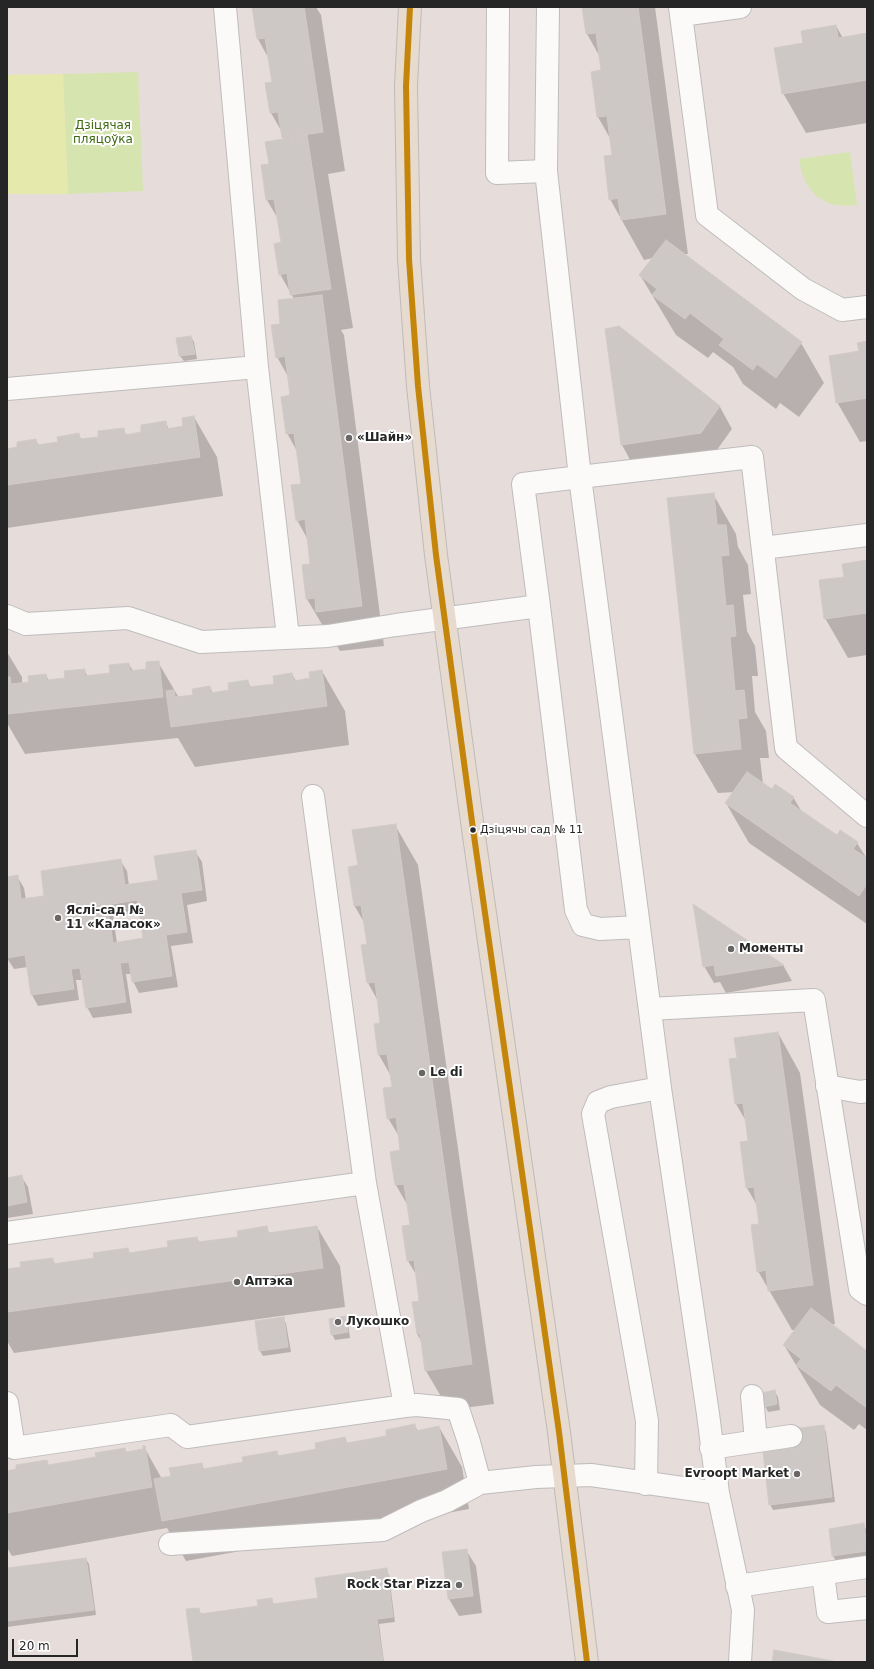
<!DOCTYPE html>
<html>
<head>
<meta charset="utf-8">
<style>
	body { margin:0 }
	#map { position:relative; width:874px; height:1669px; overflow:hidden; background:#e6ddda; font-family:"DejaVu Sans",sans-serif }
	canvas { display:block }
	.frame { position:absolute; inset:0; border:8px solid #262626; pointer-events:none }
	.scale { position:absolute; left:12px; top:1639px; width:66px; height:18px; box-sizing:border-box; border:2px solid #262626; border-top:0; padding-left:5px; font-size:12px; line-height:14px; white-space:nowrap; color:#262626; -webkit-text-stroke:3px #fff; paint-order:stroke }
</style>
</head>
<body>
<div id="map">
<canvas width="874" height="1669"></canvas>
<div class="frame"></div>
<div class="scale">20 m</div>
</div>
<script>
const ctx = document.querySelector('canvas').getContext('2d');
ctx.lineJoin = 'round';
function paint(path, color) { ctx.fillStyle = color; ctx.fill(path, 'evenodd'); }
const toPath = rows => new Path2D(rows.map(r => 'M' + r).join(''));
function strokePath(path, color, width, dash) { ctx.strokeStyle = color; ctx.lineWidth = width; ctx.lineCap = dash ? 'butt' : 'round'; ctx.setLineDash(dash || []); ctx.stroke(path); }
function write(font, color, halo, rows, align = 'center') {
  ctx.font = font + ' "DejaVu Sans",sans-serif'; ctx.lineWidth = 4; ctx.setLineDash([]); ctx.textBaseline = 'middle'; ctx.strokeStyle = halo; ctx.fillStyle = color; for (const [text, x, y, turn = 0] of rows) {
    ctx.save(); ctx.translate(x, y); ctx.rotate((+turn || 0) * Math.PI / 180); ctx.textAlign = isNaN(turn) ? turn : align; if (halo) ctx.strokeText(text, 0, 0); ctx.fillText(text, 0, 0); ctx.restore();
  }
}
const green = toPath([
	[138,72,143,191,68,194,63,74],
	[850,152,857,205,847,206,830,204,816,196,807,185,802,173,799,159]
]);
const pitch = toPath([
	[63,74,68,194,7,194,7,75]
]);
const shadow = toPath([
	[253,7,316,7,321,15,345,171,328,174,353,328,341,330,344,335,384,646,340,651,332,638,330,638,307,599,311,565,308,540,297,520,302,485,298,453,287,433,291,396,289,378,277,357,282,325,294,299,280,274,282,243,278,219,267,200,262,166,270,165,284,140,282,132,271,113,273,83,269,59,258,39],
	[583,7,655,7,688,254,683,254,801,343,824,383,799,417,780,403,776,409,743,384,733,367,713,352,708,358,676,335,640,275,653,258,644,260,610,199,613,156,611,140,598,117,602,71,600,57,587,34],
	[836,26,843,38,867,34,867,123,806,133,783,93,804,44],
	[618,328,720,407,732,429,714,454,634,467,622,445],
	[191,337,194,342,197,359,184,361,180,356],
	[867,342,867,441,860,442,837,402,860,352],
	[194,417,217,457,223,496,7,528,7,450,18,448,36,440,39,446,59,443,78,434,82,440,99,438,123,429,127,436,142,433,165,422,169,429,184,427],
	[713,494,736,534,738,547,748,565,751,594,743,595,747,631,755,646,758,676,752,676,755,712,766,731,769,758,760,758,763,784,772,790,793,797,802,812,837,836,857,843,867,859,867,924,749,843,726,803,735,792,718,793,695,754],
	[867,561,867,655,848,658,825,618,845,577],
	[7,652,22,677,22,684,30,683,46,675,49,681,66,679,84,670,88,677,111,674,129,664,133,671,147,670,158,662,179,698,194,696,210,687,213,694,230,691,248,681,251,688,275,685,292,674,296,681,311,679,322,671,345,711,349,745,195,767,178,738,25,754,7,723],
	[395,825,418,865,494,1404,449,1410,426,1371,422,1342,417,1334,420,1301,417,1276,408,1261,403,1227,411,1226,408,1206,396,1185,401,1151,400,1138,388,1118,393,1088,391,1076,379,1055,375,1025,382,1024,378,1001,368,983,363,946,368,945,365,924,354,905,359,866],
	[195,851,202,862,207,901,187,905,193,943,171,946,178,987,139,993,133,981,132,974,126,974,132,1013,93,1018,87,1007,83,980,76,980,79,1000,38,1006,32,995,28,967,14,969,7,958,7,878,17,876,24,888,26,900,45,897,120,860,127,871,129,886,159,881],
	[140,912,144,939,117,943,113,916],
	[695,906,783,965,792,981,726,993,720,982,714,983,704,966],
	[778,1033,800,1073,835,1324,831,1325,867,1352,867,1430,859,1424,854,1430,820,1405,784,1345,796,1330,792,1330,758,1271,760,1224,758,1207,747,1188,749,1142,746,1121,736,1104,730,1060,738,1059],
	[21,1176,28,1187,33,1214,7,1218,7,1179],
	[266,1227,270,1234,317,1227,340,1266,345,1307,14,1353,7,1341,7,1270,22,1268,52,1259,55,1264,95,1259,128,1249,130,1254,169,1248,197,1238,200,1243,239,1238],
	[345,1317,348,1323,350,1338,335,1340,332,1334],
	[283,1318,286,1323,291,1352,263,1356,260,1351],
	[775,1392,778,1397,780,1410,768,1412,765,1406],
	[414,1425,418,1431,439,1427,462,1467,469,1509,186,1561,167,1528,12,1556,7,1548,7,1472,46,1461,49,1466,144,1450,144,1447,162,1479,172,1477,201,1464,205,1470,244,1462,276,1452,279,1456,317,1449,345,1438,348,1444,388,1436],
	[823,1426,826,1432,835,1502,773,1510,770,1504],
	[863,1524,867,1531,867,1563,840,1567,833,1556,830,1529],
	[466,1550,476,1566,482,1613,459,1616,449,1599,443,1553],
	[86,1559,89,1564,96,1615,7,1627,7,1569],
	[386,1570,389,1575,395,1622,379,1624,384,1662,194,1662,198,1609,202,1615,259,1607,271,1599,275,1605,319,1598]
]);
const building = toPath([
	[252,7,304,7,323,132,282,138,278,112,270,113,265,83,272,82,265,38,257,39,252,7],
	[582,7,638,7,666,214,621,220,618,198,609,200,604,156,612,155,607,116,597,117,591,72,601,70,596,33,586,34,582,7],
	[836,25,838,38,867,33,867,80,782,94,774,48,803,43,801,31,836,25],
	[307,135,331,289,290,295,287,273,279,275,274,244,281,242,274,199,266,200,261,165,269,164,265,142,307,135],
	[666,240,802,342,776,378,757,364,753,370,719,345,724,339,690,313,685,319,652,295,657,289,639,275,666,240],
	[322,295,362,606,316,612,315,598,306,599,302,565,310,564,305,519,296,521,291,485,301,484,294,433,286,434,281,397,290,395,285,356,276,358,271,325,280,324,278,300,322,295],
	[619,326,720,406,701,433,621,445,605,329,619,326],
	[191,336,195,354,179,356,176,338,191,336],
	[867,341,867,398,836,403,829,356,859,351,857,343,867,341],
	[194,416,200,457,7,485,7,449,17,447,17,442,36,439,37,445,58,442,57,437,79,433,80,439,98,437,98,431,124,428,125,435,141,432,141,425,166,421,167,429,183,426,182,418,194,416],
	[714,493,717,525,726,525,729,555,721,556,726,606,733,605,736,636,730,637,735,691,744,690,747,718,738,719,741,749,694,754,667,498,714,493],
	[867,560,867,613,824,619,819,580,844,577,842,564,867,560],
	[159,661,163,697,7,714,7,677,10,677,11,684,29,682,28,676,46,674,47,680,65,678,64,671,85,669,85,676,110,673,109,665,129,663,130,671,146,669,146,662,159,661],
	[322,670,327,706,171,727,166,691,174,690,175,697,193,695,192,689,210,686,211,693,229,690,228,683,248,680,249,687,274,684,273,676,292,673,294,681,310,678,309,672,322,670],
	[747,772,772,789,775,784,794,797,790,803,837,835,840,830,858,842,853,849,867,858,867,884,859,896,725,803,747,772],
	[396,824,472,1364,425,1371,420,1334,417,1334,412,1302,419,1301,414,1260,407,1261,402,1226,410,1225,404,1184,395,1185,390,1152,400,1150,396,1117,387,1119,383,1088,392,1087,387,1054,378,1055,374,1024,380,1023,375,982,367,983,361,945,367,944,361,905,354,906,348,867,358,865,352,830,396,824],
	[196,850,202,890,181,893,187,932,166,935,172,976,132,982,129,962,120,963,126,1002,86,1008,80,968,71,969,74,989,31,995,25,955,7,958,7,877,18,875,21,899,44,896,41,871,121,859,125,885,158,880,154,856,196,850],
	[137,900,143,938,113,943,107,905,137,900],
	[693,904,784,965,716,976,714,965,703,967,693,904],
	[778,1032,813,1285,768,1291,766,1270,757,1272,751,1225,759,1224,754,1187,746,1188,740,1142,748,1141,743,1103,735,1104,729,1059,737,1058,734,1038,778,1032],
	[22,1175,27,1202,7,1206,7,1178,22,1175],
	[267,1226,268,1233,317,1226,323,1268,7,1312,7,1269,21,1267,20,1262,53,1258,53,1264,94,1258,93,1253,128,1248,129,1253,168,1247,167,1241,197,1237,198,1242,238,1237,237,1231,267,1226],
	[811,1308,867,1351,867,1408,836,1385,831,1391,796,1365,801,1359,783,1345,811,1308],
	[346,1316,348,1332,331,1335,329,1319,346,1316],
	[284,1317,288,1347,259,1351,255,1321,284,1317],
	[775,1390,777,1404,764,1407,762,1393,775,1390],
	[415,1424,416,1431,439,1426,447,1469,162,1521,154,1479,171,1476,169,1468,202,1463,203,1469,243,1462,242,1457,277,1451,278,1456,316,1449,315,1443,345,1437,347,1443,386,1436,386,1430,415,1424],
	[824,1425,832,1497,769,1505,763,1452,794,1448,792,1429,824,1425],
	[143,1446,145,1446,152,1487,7,1513,7,1471,16,1469,16,1465,47,1460,48,1465,96,1457,95,1453,125,1448,126,1452,143,1449,143,1446],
	[864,1523,867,1551,832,1556,829,1529,864,1523],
	[467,1549,473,1596,448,1599,442,1552,467,1549],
	[86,1558,94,1610,7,1621,7,1568,86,1558],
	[387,1568,393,1617,377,1619,383,1662,193,1662,186,1609,199,1608,200,1614,258,1606,257,1600,272,1598,273,1604,318,1598,315,1578,387,1568],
	[774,1650,801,1655,838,1662,772,1662,774,1650]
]);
const minor = toPath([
	[225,7,257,367,288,637],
	[498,7,497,173,546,171],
	[548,7,546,171,580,477,752,457,786,748,867,816],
	[680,7,707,215,803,289,842,310,867,307],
	[681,15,740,7],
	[7,389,257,367],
	[763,548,867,535],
	[7,616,26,624,128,618,201,642,328,636,396,625,539,606,523,484,580,477,639,927,600,929,583,925,576,910,539,606],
	[313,796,365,1183,405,1406],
	[650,1009,814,1000,860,1289,867,1294],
	[827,1086,860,1092,867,1091],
	[7,1233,365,1183],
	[752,1396,756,1441],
	[7,1403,14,1448,171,1425,187,1437,405,1406,417,1405,458,1409,469,1442,480,1483,536,1477,591,1475,718,1493,708,1414,660,1088,639,927],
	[711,1448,791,1436],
	[646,1484,647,1421,593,1114,598,1102,611,1097,660,1088],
	[718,1493,743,1610,740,1662],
	[170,1544,383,1530,421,1511,447,1501,480,1483],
	[823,1574,828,1612,867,1608],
	[737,1586,867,1567]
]);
const major = toPath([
	[410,7,406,86,409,259,418,386,436,555,473,829,559,1432,587,1662]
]);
const bus1 = toPath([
	[410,7,406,86,409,259,418,386,436,555,473,829,559,1432,587,1662]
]);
const markers = [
	[349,438,4,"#696665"],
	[473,830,3.5,"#262626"],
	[58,918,4,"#696665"],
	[731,949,4,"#696665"],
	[422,1073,4,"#696665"],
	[237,1282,4,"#696665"],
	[338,1322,4,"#696665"],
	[797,1474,4,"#696665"],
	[459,1585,4,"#696665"]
];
const busNames = [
	["Дзіцячы сад № 11",480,830]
];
const parkNames = [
	["Дзіцячая",103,126],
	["пляцоўка",103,140]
];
const poiNames = [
	["«Шайн»",357,438],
	["Яслі-сад №",66,911],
	["11 «Каласок»",66,925],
	["Моменты",739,949],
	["Le di",430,1073],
	["Аптэка",245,1282],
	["Лукошко",346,1322],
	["Evroopt Market",789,1474,"right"],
	["Rock Star Pizza",451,1585,"right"]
];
paint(green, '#d6e4af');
paint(pitch, '#e5e9ab');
paint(shadow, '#0003');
paint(building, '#cdc7c5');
strokePath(building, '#d1cac7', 1);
strokePath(minor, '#bebcbc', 24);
strokePath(major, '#bebbba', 24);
strokePath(minor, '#fbfaf9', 22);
strokePath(major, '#e7dacf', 22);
strokePath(bus1, '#c3860a', 6);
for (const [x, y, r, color] of markers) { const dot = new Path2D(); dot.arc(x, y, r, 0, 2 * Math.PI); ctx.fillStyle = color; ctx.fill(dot); strokePath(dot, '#fff', 1.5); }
write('11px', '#262626', '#fff', busNames, 'left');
write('12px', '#3e6811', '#fff', parkNames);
write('bold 12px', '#262626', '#fff', poiNames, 'left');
</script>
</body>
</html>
